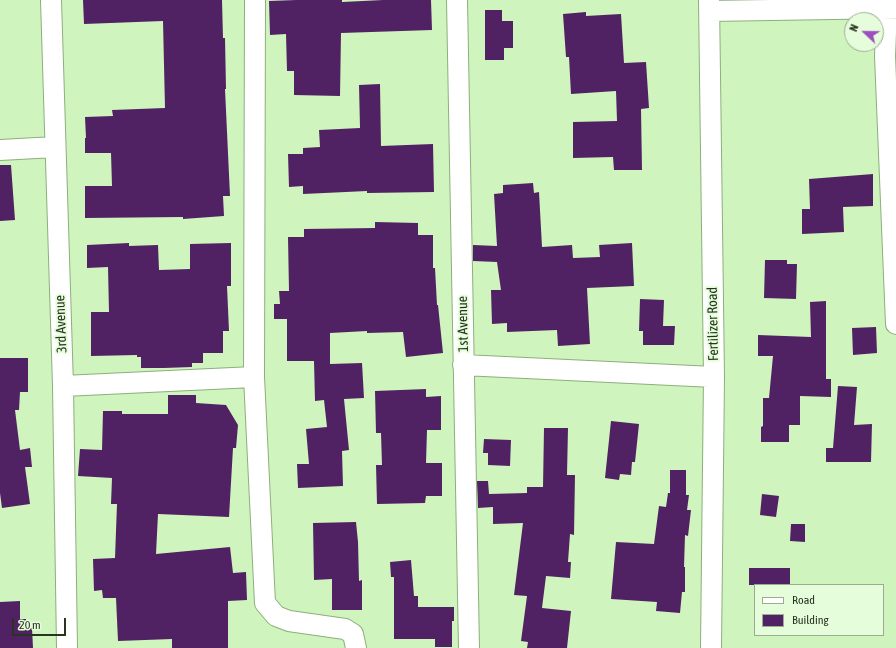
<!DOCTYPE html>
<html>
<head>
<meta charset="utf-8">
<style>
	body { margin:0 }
	#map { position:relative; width:896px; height:648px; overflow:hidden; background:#d0f4be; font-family:"Asap Condensed",sans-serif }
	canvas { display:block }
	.legend { position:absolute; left:754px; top:584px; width:130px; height:52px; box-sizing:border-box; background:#e6fddc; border:1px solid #9aad91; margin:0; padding:5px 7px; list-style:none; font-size:12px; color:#273520 }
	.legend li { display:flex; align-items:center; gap:8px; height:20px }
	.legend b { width:20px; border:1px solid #9aad91 }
	.north { position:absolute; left:844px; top:12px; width:40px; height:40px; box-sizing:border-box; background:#e6fddc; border:1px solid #9aad91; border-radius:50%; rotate:292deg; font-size:11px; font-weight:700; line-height:16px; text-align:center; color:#273520 }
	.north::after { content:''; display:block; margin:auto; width:14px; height:18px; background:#9e4ebd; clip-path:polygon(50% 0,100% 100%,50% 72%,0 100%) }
	.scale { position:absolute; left:12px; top:618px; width:54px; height:18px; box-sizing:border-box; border:2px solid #273520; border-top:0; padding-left:5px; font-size:12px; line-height:14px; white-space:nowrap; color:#273520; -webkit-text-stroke:3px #e6fddc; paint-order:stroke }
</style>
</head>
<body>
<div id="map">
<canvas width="896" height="648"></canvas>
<ul class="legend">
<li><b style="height:5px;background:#fff"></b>Road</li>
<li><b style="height:11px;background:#512263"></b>Building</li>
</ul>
<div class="north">N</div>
<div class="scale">20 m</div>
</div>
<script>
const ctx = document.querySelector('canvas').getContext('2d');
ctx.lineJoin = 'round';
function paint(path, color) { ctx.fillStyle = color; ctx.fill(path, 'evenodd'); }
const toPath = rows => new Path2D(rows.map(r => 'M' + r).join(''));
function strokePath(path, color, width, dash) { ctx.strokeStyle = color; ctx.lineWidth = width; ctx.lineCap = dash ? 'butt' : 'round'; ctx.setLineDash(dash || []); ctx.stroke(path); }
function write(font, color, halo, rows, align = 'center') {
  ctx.font = font + ' "Asap Condensed",sans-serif'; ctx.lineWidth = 4; ctx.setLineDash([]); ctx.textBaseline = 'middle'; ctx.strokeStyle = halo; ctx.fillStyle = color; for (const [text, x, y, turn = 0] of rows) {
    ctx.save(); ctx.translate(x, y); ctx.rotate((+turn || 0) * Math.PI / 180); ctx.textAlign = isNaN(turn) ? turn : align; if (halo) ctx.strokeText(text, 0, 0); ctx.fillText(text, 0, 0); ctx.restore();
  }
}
const building = toPath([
	[83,0,222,0,223,38,225,38,226,89,225,89,230,196,223,196,224,216,183,219,183,217,85,218,85,186,112,186,111,153,85,153,85,138,86,138,85,117,113,116,112,110,165,108,163,21,84,24],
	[296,0,342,0,342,2,383,0,431,0,432,30,341,33,340,96,294,95,294,71,287,71,286,34,270,35,269,1],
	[485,10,502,10,502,21,513,21,513,48,504,48,504,60,485,60],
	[586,12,586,16,621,14,624,63,646,62,649,108,641,109,642,170,614,170,613,157,573,158,573,122,617,121,616,91,571,94,569,57,566,57,563,14],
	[380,84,381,146,433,144,434,192,367,193,367,191,303,194,303,186,289,187,288,154,303,154,303,148,320,147,319,130,360,128,359,85],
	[0,165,11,165,15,220,0,221],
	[873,174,873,206,843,207,844,232,802,234,802,209,810,209,809,179],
	[533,183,534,193,539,192,542,247,572,245,573,258,600,257,599,245,632,243,634,286,587,288,590,344,558,346,557,330,507,332,507,323,492,324,491,290,501,290,497,262,473,261,473,245,497,246,494,194,503,193,503,185],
	[375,222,418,223,418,235,433,235,433,268,435,268,437,305,438,305,443,353,406,357,403,332,367,333,367,331,330,333,330,364,362,363,364,398,344,399,349,450,342,451,343,486,298,488,297,464,309,464,306,429,327,427,324,400,315,401,314,361,287,361,287,319,274,319,274,304,280,304,279,291,289,291,288,237,304,237,304,229,375,228],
	[129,243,129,246,158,245,159,270,190,269,190,244,231,243,231,286,227,286,229,331,223,331,223,353,203,353,203,363,192,363,192,367,164,368,141,368,141,357,137,357,137,355,91,356,91,312,109,312,108,267,87,268,87,245],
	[765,260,787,260,787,264,797,264,796,299,764,298],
	[640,299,664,300,663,326,675,326,674,345,643,345,643,331,639,331],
	[826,301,826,379,831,379,831,397,800,396,800,425,789,425,789,442,761,442,761,427,763,426,763,398,769,398,773,356,758,356,758,335,811,337,810,302],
	[876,327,877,353,853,355,852,328],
	[0,358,28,358,28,392,20,392,19,410,15,410,20,450,30,448,32,467,25,467,30,504,2,508,0,493],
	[838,386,857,387,854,425,872,424,871,462,826,462,826,448,833,448],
	[426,389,426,397,441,396,441,430,427,430,426,463,442,463,442,496,426,496,425,503,377,504,376,465,382,465,381,433,376,433,375,391],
	[168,395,196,395,196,403,226,405,238,425,236,448,233,448,229,517,158,514,156,554,230,547,233,573,246,572,247,600,228,601,228,648,172,648,172,639,118,641,116,598,103,598,102,590,94,591,93,559,115,558,117,504,111,504,112,478,78,476,80,449,102,450,103,411,122,411,122,414,168,414],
	[611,421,639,424,635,462,632,462,631,475,620,474,619,480,605,478],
	[544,428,568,428,567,475,575,475,574,535,570,534,568,562,571,562,570,578,546,576,542,608,571,611,567,648,527,648,528,642,521,641,527,596,514,595,523,523,493,524,493,507,478,508,477,481,488,481,489,494,527,493,527,487,543,487],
	[484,439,511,440,510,466,488,465,488,453,483,453],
	[670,470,686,470,686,495,689,495,687,510,691,510,688,536,685,535,684,567,685,567,685,592,682,592,680,613,656,611,657,602,611,599,616,542,654,544,659,506,666,507,668,493,670,493],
	[762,494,779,496,776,517,760,515],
	[356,522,358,542,359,581,362,580,362,610,332,610,332,579,314,580,313,523],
	[791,524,805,524,805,542,790,541],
	[411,560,414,596,418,596,418,607,454,607,454,621,452,621,452,647,435,647,435,639,394,639,394,577,391,577,390,562],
	[749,568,790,568,790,585,749,585],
	[20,601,20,619,26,619,26,628,32,628,33,648,0,648,0,602]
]);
const minor = toPath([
	[51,0,63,386,67,648],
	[255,0,254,377,265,603,276,616,289,621,345,629,353,634,356,648],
	[457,0,469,648],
	[709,0,714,377,711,648],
	[889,0,887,8,885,56,896,324],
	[709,11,896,8],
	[0,150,55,147],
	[463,365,714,377],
	[63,386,254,377]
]);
const streetNames = [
	["3rd Avenue",61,324,-92],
	["1st Avenue",463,324,-91],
	["Fertilizer Road",713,324,-91]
];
paint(building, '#512263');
strokePath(minor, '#8daf7c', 22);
strokePath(minor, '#fff', 20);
write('14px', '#273520', '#e6fddc', streetNames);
</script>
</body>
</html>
